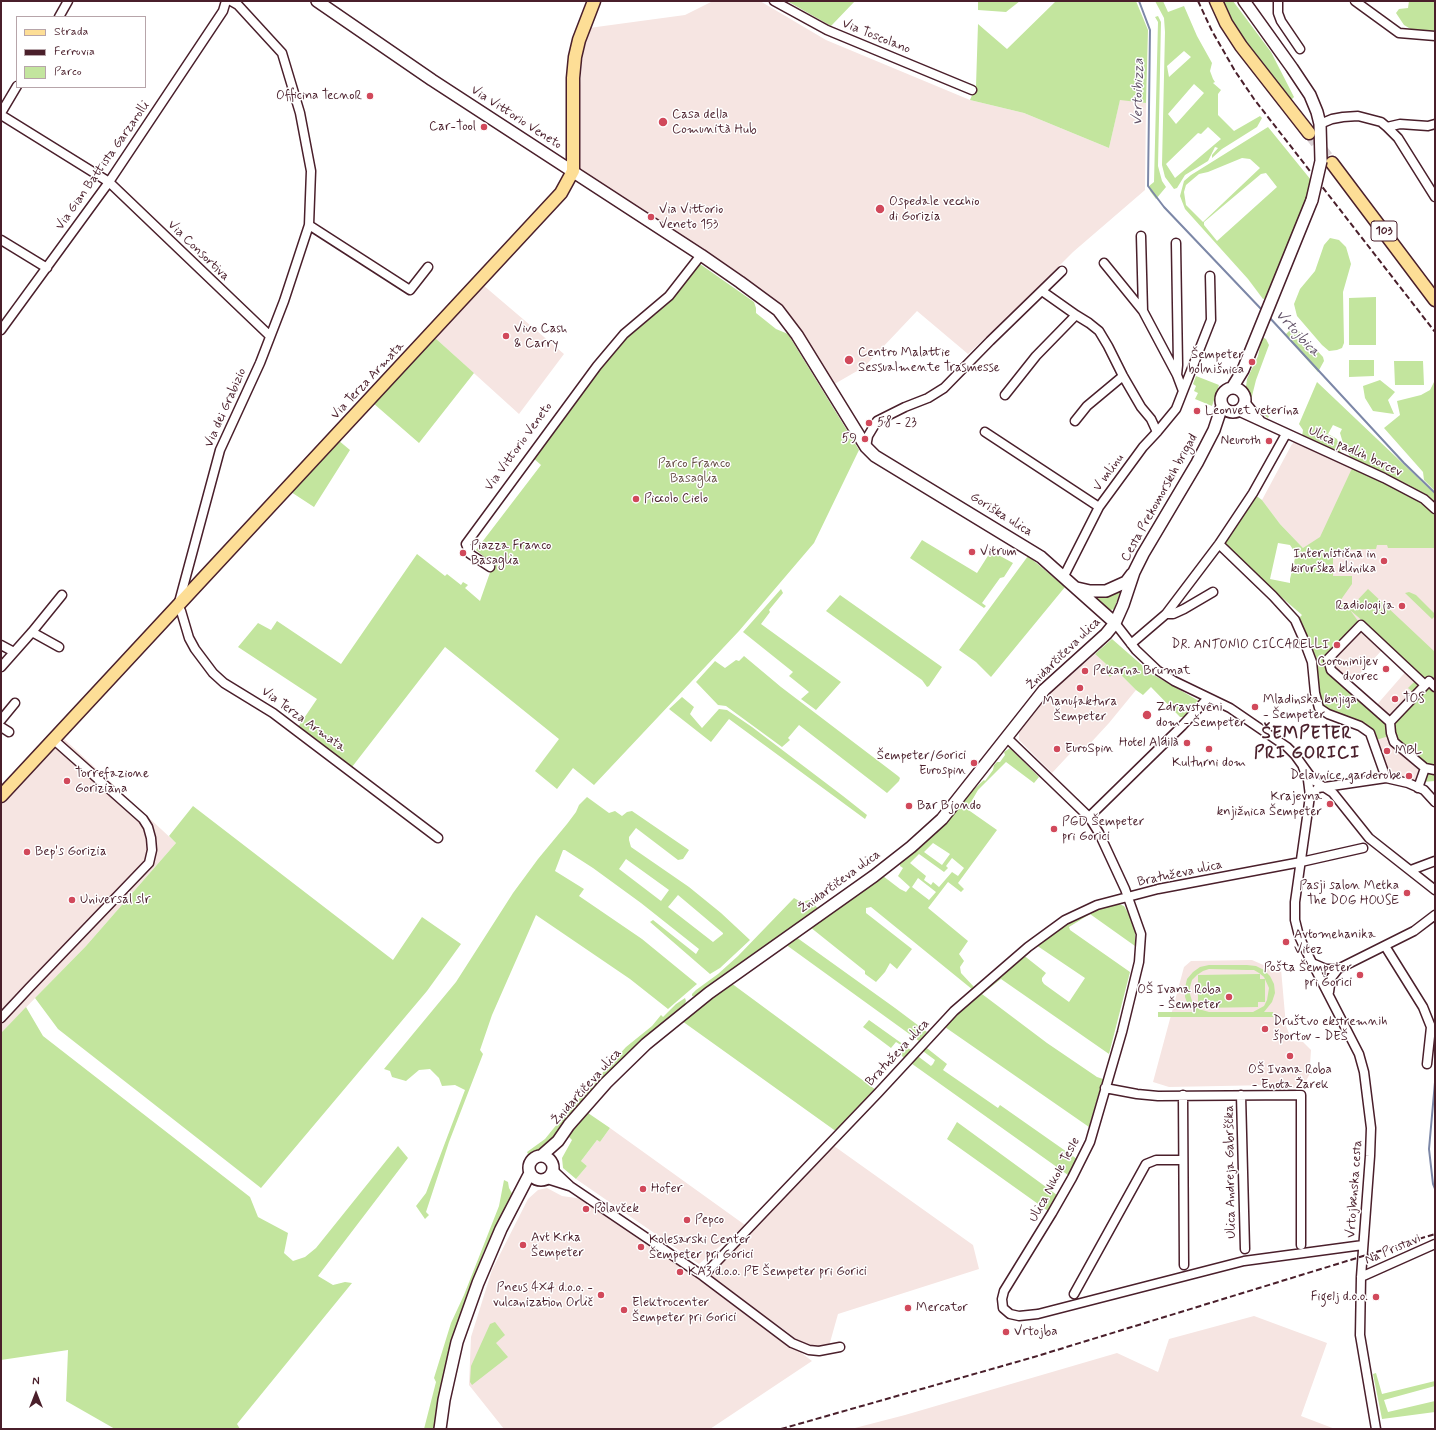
<!DOCTYPE html>
<html>
<head>
<meta charset="utf-8">
<style>
	body { margin:0 }
	#map { position:relative; width:1436px; height:1430px; overflow:hidden; background:#fff; font-family:Mynerve,sans-serif }
	canvas { display:block }
	.frame { position:absolute; inset:0; border:2px solid #4a1f2b; pointer-events:none }
	.legend { position:absolute; left:16px; top:16px; width:130px; height:72px; box-sizing:border-box; background:#fff; border:1px solid #b7a5aa; margin:0; padding:5px 7px; list-style:none; font-size:12px; color:#4a1f2b }
	.legend li { display:flex; align-items:center; gap:8px; height:20px }
	.legend b { width:20px; border:1px solid #b7a5aa }
	.north { position:absolute; left:16px; top:1374px; width:40px; height:40px; -webkit-text-stroke:3px #fff; paint-order:stroke; rotate:0deg; font-size:11px; font-weight:700; line-height:16px; text-align:center; color:#4a1f2b }
	.north::after { content:''; display:block; margin:auto; width:14px; height:18px; background:#4a1f2b; clip-path:polygon(50% 0,100% 100%,50% 72%,0 100%) }
</style>
</head>
<body>
<div id="map">
<canvas width="1436" height="1430"></canvas>
<div class="frame"></div>
<ul class="legend">
<li><b style="height:5px;background:#fdde96"></b>Strada</li>
<li><b style="height:5px;background:#4a1f2b"></b>Ferrovia</li>
<li><b style="height:11px;background:#c3e59e"></b>Parco</li>
</ul>
<div class="north">N</div>
</div>
<script>
const ctx = document.querySelector('canvas').getContext('2d');
ctx.lineJoin = 'round';
function paint(path, color) { ctx.fillStyle = color; ctx.fill(path, 'evenodd'); }
const toPath = rows => new Path2D(rows.map(r => 'M' + r).join(''));
function strokePath(path, color, width, dash) { ctx.strokeStyle = color; ctx.lineWidth = width; ctx.lineCap = dash ? 'butt' : 'round'; ctx.setLineDash(dash || []); ctx.stroke(path); }
function write(font, color, halo, rows, align = 'center') {
  ctx.font = font + ' Mynerve,sans-serif'; ctx.lineWidth = 3; ctx.setLineDash([]); ctx.textBaseline = 'middle'; ctx.strokeStyle = halo; ctx.fillStyle = color; for (const [text, x, y, turn = 0] of rows) {
    ctx.save(); ctx.translate(x, y); ctx.rotate((+turn || 0) * Math.PI / 180); ctx.textAlign = isNaN(turn) ? turn : align; if (halo) ctx.strokeText(text, 0, 0); ctx.fillText(text, 0, 0); ctx.restore();
  }
}
const built = toPath([
	[713,1,760,1,826,40,970,100,1024,113,1109,148,1120,99,1146,103,1145,190,1073,252,1022,303,968,354,917,311,864,367,831,386,782,311,578,169,579,98,582,61,589,28,685,15],
	[483,285,564,354,519,414,434,337],
	[1298,439,1435,498,1435,781,1414,782,1386,773,1376,741,1374,708,1408,669,1384,648,1349,685,1331,670,1327,588,1325,583,1303,548,1280,524,1262,500,1292,444],
	[1095,654,1106,664,1102,670,1110,677,1117,671,1136,690,1109,723,1085,749,1079,744,1052,773,1019,740,1019,731,1055,687,1072,674],
	[62,737,176,843,86,946,1,1033,1,803],
	[1252,960,1268,967,1281,969,1286,1026,1292,1041,1303,1042,1311,1050,1310,1065,1313,1068,1302,1088,1272,1088,1272,1085,1169,1087,1153,1082,1184,967,1191,961],
	[610,1128,745,1225,699,1264,576,1179,587,1166,581,1161,597,1140,600,1142],
	[834,1146,973,1245,979,1269,838,1314,829,1346,806,1347,786,1331,709,1277,757,1223],
	[547,1188,562,1196,583,1199,694,1271,812,1361,710,1429,504,1429,469,1385,471,1337,492,1270,528,1199,538,1190],
	[1254,1316,1327,1343,1301,1416,1335,1429,851,1429,905,1415,1117,1353,1158,1372,1169,1339]
]);
const green = toPath([
	[787,1,855,1,831,26],
	[978,1,1020,1,1006,12,978,10],
	[1056,1,1136,1,1148,30,1146,103,1120,100,1109,148,1024,113,970,100,976,86,978,24,1007,49],
	[1155,1,1163,1,1168,12,1184,6,1197,36,1212,63,1210,71,1213,79,1215,82,1213,83,1221,90,1218,94,1218,115,1234,131,1260,116,1262,118,1257,127,1222,149,1212,158,1212,155,1218,148,1215,147,1208,161,1185,175,1177,188,1174,189,1165,177,1162,165,1165,32,1164,18],
	[1184,51,1191,57,1169,77,1167,66],
	[1194,84,1204,93,1176,124,1168,114],
	[1208,127,1221,139,1175,178,1166,164,1198,133,1201,134],
	[1221,1,1233,1,1271,52,1294,97,1289,102,1237,33],
	[1409,1,1435,1,1435,36,1414,31,1404,25,1396,13,1399,9,1408,8],
	[1158,16,1161,22,1158,166,1162,181,1166,187,1156,199,1150,191,1149,186,1154,182,1158,22,1155,17],
	[1268,127,1311,180,1306,199,1289,242,1266,298,1263,299,1248,279,1185,209,1180,196,1184,181,1191,175],
	[1242,158,1250,159,1260,168,1203,222,1186,205,1184,192,1186,185,1199,174,1208,172],
	[1266,173,1277,187,1217,241,1204,225,1204,222,1261,174],
	[1330,238,1339,240,1346,247,1351,264,1343,292,1344,343,1342,348,1337,350,1329,351,1322,345,1297,316,1294,304,1300,289,1315,271,1324,245],
	[700,264,754,302,756,308,756,313,776,329,788,334,859,450,814,543,739,631,594,785,573,768,557,789,535,771,559,739,445,647,352,767,298,727,317,699,238,647,258,623,271,630,277,621,341,664,417,554,445,576,447,574,461,585,463,582,468,585,465,588,480,601,493,564,476,550,541,465,532,457,617,346,669,303],
	[1376,297,1376,345,1349,345,1349,298],
	[1296,328,1323,357,1324,361,1318,372,1285,335,1291,329],
	[434,337,474,373,419,443,373,403],
	[1262,337,1266,339,1269,345,1256,380,1251,400,1255,408,1269,416,1268,418,1256,409,1251,404,1249,395,1246,387,1247,379,1258,356],
	[1349,360,1374,360,1374,376,1349,377],
	[1394,361,1423,361,1424,385,1395,385],
	[1196,376,1219,385,1212,406,1195,399,1198,393,1194,391,1196,386,1193,384],
	[1380,380,1395,392,1388,400,1394,414,1373,411,1365,398,1363,386],
	[1435,380,1435,491,1424,480,1423,472,1384,428,1400,415,1397,401,1421,395,1430,390],
	[1317,382,1435,494,1435,548,1388,548,1387,545,1377,545,1376,549,1333,550,1333,576,1352,576,1352,584,1340,601,1349,609,1368,589,1435,652,1435,676,1430,683,1435,687,1435,781,1420,782,1424,768,1392,735,1376,740,1365,729,1319,708,1313,667,1296,621,1302,615,1220,544,1254,494,1262,500,1280,524,1303,548,1320,537,1354,464,1343,443,1340,433,1342,429,1333,425,1328,434,1337,439,1342,457,1302,437,1303,430,1299,424],
	[1278,543,1290,545,1296,554,1290,579,1290,583,1270,579],
	[1350,610,1380,636,1383,646,1417,679,1408,688,1414,693,1390,722,1331,670,1328,659,1361,625],
	[338,440,350,450,314,507,291,492],
	[922,540,977,573,991,551,1013,563,1004,577,1000,578,982,603,986,606,984,608,910,558],
	[1028,556,1065,587,991,677,976,662,959,650],
	[1122,587,1114,609,1111,610,1108,610,1093,595],
	[781,589,783,593,769,610,770,612,761,624,841,682,816,710,801,699,809,692,789,676,793,672,743,632],
	[1409,592,1416,595,1435,614,1435,616,1432,619,1405,593],
	[840,595,942,667,929,686,927,687,922,680,826,611],
	[1112,639,1152,674,1199,701,1184,717,1180,717,1151,687,1143,695,1136,690,1117,671,1110,677,1102,670,1106,664,1095,654],
	[744,656,781,687,898,776,900,778,899,781,887,793,799,725,788,738,790,740,782,747,726,706,718,705,696,682,715,661,725,668,736,660,739,661],
	[682,697,694,707,690,714,702,728,719,709,727,710,752,727,843,796,867,815,865,819,729,719,711,742,669,709],
	[1010,748,1039,777,1034,783,1006,762,978,790,967,809,997,830,958,883,964,889,961,892,948,882,928,908,968,941,959,954,964,961,960,967,961,973,974,987,973,990,871,907,866,908,866,913,912,949,897,969,890,963,885,972,876,982,865,974,865,971,810,927,883,876,900,889,906,892,910,887,898,876,903,868,900,866,900,863,938,830,971,792,984,780,985,781,993,770,994,765,997,762,1000,762,1005,755,1004,752],
	[933,843,950,854,942,865,924,852],
	[919,854,944,872,948,868,946,866,952,858,964,868,958,876,952,872,939,887,933,882,931,885,924,880,926,876,910,863],
	[918,878,936,892,929,900,912,887],
	[587,797,609,813,615,811,622,816,627,812,632,811,689,850,683,859,678,860,636,828,629,837,629,840,631,847,689,887,721,913,750,940,720,968,710,974,650,922,653,920,696,954,699,949,641,903,593,868,565,850,563,850,555,871,584,889,579,896,642,939,697,984,668,1009,630,979,536,915,492,1015,480,1050,483,1054,449,1142,426,1212,429,1215,425,1219,416,1206,426,1193,465,1090,455,1085,442,1086,439,1078,430,1069,419,1070,406,1081,392,1077,390,1071,384,1069,456,982,513,893,538,859,567,824,576,812,579,805],
	[626,859,669,890,661,901,619,869],
	[678,895,723,933,723,934,713,942,668,907],
	[193,806,393,960,422,917,461,944,427,991,261,1188,58,1029,35,998,86,946,176,843,169,836],
	[794,898,801,902,809,900,820,910,696,997,692,996,692,994,696,990,718,974,738,956],
	[1119,904,1124,906,1131,918,1135,928,1135,946,1090,914,1069,927,1070,930,1130,972,1109,1054,1001,979,982,994,1047,1043,1097,1077,1103,1079,1089,1127,942,1025,1022,954,1046,973,1042,978,1042,981,1044,984,1069,1002,1085,978,1036,945,1045,937,1080,917,1105,907],
	[796,937,895,1008,927,1032,919,1041,785,944],
	[1209,965,1247,965,1256,966,1264,970,1270,976,1274,984,1275,993,1272,1002,1264,1012,1273,1012,1273,1017,1158,1017,1158,1012,1195,1012,1188,1005,1185,997,1185,988,1187,979,1193,972,1200,967],
	[1209,969,1247,970,1254,970,1259,973,1264,977,1269,988,1267,1000,1264,1006,1253,1012,1209,1012,1202,1010,1199,1008,1258,1007,1258,1002,1265,1002,1265,979,1260,979,1260,974,1198,975,1198,1007,1192,1001,1190,994,1190,987,1192,980,1197,975,1203,971],
	[731,983,876,1090,837,1132,682,1021],
	[685,998,686,1001,684,1007,675,1012,640,1042,576,1108,549,1142,536,1153,529,1156,527,1152,545,1139,566,1113,626,1047,652,1026,661,1015,663,1017,676,1004],
	[26,1007,43,1036,250,1197,258,1217,288,1233,284,1253,293,1261,305,1257,316,1248,398,1146,408,1158,318,1276,333,1285,345,1282,352,1283,237,1424,240,1429,115,1429,66,1401,68,1350,1,1360,1,1033],
	[869,1020,911,1050,904,1058,900,1054,904,1047,896,1042,891,1048,863,1027],
	[923,1045,947,1064,943,1070,998,1108,1000,1105,1077,1159,1068,1175,908,1061,915,1054,931,1066,933,1064,935,1060,920,1049],
	[588,1113,610,1128,600,1142,597,1140,581,1161,587,1166,576,1179,563,1168,562,1158,572,1140,568,1136],
	[957,1122,1057,1195,1048,1211,947,1139],
	[504,1180,508,1182,509,1188,513,1195,484,1251,462,1313,443,1377,434,1429,424,1429,436,1382,434,1378,451,1323,464,1295,499,1206],
	[495,1322,505,1335,496,1343,508,1357,472,1385,470,1382,471,1366,490,1324],
	[1376,1373,1382,1394,1435,1381,1435,1386,1384,1400,1388,1412,1435,1401,1435,1412,1382,1419,1373,1374]
]);
const stream = toPath([
	[1139,1,1150,30,1148,186,1164,207,1263,311],
	[1269,317,1404,463,1435,493],
	[1435,1082,1429,1149,1433,1184,1435,1189]
]);
const primaryTunnel = toPath([
	[1309,133,1332,163]
]);
const street = toPath([
	[231,1,238,5,282,53,300,113,311,171,309,225,284,301,260,363,220,450,178,606,181,611,189,638,195,649,213,673,224,683,273,713,438,838],
	[774,1,827,30,972,90],
	[1278,1,1278,13,1281,21,1300,49],
	[1355,1,1399,33,1435,36],
	[59,17,68,1],
	[1,113,17,86],
	[1,115,109,182,270,336],
	[1320,124,1332,119,1343,117,1358,116,1381,122,1387,127,1400,124,1428,126,1435,124],
	[1387,127,1398,138,1435,197],
	[309,225,410,290,428,267],
	[1141,236,1143,311],
	[1,240,47,268],
	[1176,243,1178,365,1177,375],
	[1104,263,1143,311,1177,375,1183,391],
	[1042,291,1076,315],
	[1,330,109,182,223,11,226,1],
	[1005,395,1036,356,1076,315,1089,323,1099,331,1108,346,1123,376,1141,407,1151,419,1157,432],
	[1245,402,1260,420],
	[1238,411,1384,478,1424,499,1435,509],
	[1075,421,1087,406,1123,376],
	[985,432,1099,507],
	[866,447,868,436,877,421,905,407,928,398,944,388,990,341,1062,271],
	[1219,544,1273,596,1295,620,1303,638,1312,662,1315,693,1319,708,1328,714,1360,726,1370,733,1386,778],
	[490,567,470,554,466,544,597,366,624,334,669,296,701,255],
	[1064,576,1099,507,1143,447,1157,432,1176,409,1211,320,1210,276],
	[1166,614,1173,614,1184,609,1213,592],
	[1115,623,1136,650,1157,670,1174,681,1230,708,1287,747,1295,755,1313,780,1333,793,1369,838,1435,890],
	[32,632,59,647],
	[1131,644,1166,614,1219,544,1253,493,1286,434],
	[1,645,14,652],
	[1,667,32,632,62,595],
	[1425,685,1361,625,1328,659,1331,670,1390,722,1391,733,1394,742,1425,768,1435,770],
	[1,720,15,703],
	[1390,722,1429,681,1435,687],
	[1,727,9,732],
	[1006,737,1089,817,1099,833,1125,889,1141,934,1139,962,1122,1032,1090,1142,1072,1178,1052,1213,1004,1291,1002,1299,1003,1308,1010,1314,1019,1316,1038,1314,1244,1261,1363,1245],
	[1303,767,1308,780,1310,796,1295,902,1295,920,1299,936,1305,949,1359,1054,1364,1072,1371,1128,1370,1156,1361,1277,1360,1335,1376,1429],
	[1418,788,1425,768],
	[1310,796,1318,788,1386,778,1408,783,1424,790,1435,802],
	[1089,817,1182,726,1208,698],
	[1411,870,1435,861],
	[1385,946,1423,1007,1431,1027,1427,1064],
	[1312,963,1326,969,1338,969,1414,931,1435,915],
	[1329,992,1331,978,1338,969],
	[1,1018,29,988,149,863,152,850,151,838,148,827,143,819,54,740],
	[1105,1088,1137,1094,1158,1096,1301,1095,1301,1245],
	[1183,1095,1184,1265],
	[1241,1095,1245,1249],
	[553,1170,570,1186,703,1276,792,1343,809,1350,819,1351,840,1347],
	[547,1179,569,1186],
	[703,1276,878,1093,954,1011,1028,947,1065,920,1097,905,1158,889,1301,862,1363,848],
	[1361,1277,1435,1244],
	[1074,1294,1146,1164,1156,1160,1183,1160]
]);
const secondary = toPath([
	[317,1,432,80,701,255,740,282,778,310,797,335,866,447,875,456,1041,557,1115,623],
	[1244,1,1292,68,1310,95,1317,112,1320,124,1321,161],
	'1221 400a12 12 0 1 1 24 0a12 12 0 1 1-24 0Z',
	[1232,388,1243,370,1312,200],
	[1077,588,1090,591,1106,591,1126,582,1132,574],
	[541,1156,558,1141,569,1125,606,1083,646,1044,709,993,874,876,911,847,942,819,1044,690,1106,634,1115,623,1123,605,1134,572,1143,554,1197,463,1214,430,1222,406],
	'529 1168a12 12 0 1 1 24 0a12 12 0 1 1-24 0Z',
	[440,1429,444,1400,457,1342,478,1283,501,1229,530,1173]
]);
const primary = toPath([
	[1216,1,1226,23,1241,46,1309,133],
	[1332,163,1435,300],
	[1,796,561,193,573,171,573,78,575,57,579,40,594,1]
]);
const rail = toPath([
	[1198,1,1212,31,1235,71,1254,99,1435,332],
	[781,1429,1034,1357,1435,1234]
]);
const secondaryBridge = toPath([
	[1312,200,1321,161]
]);
const markers = [
	[370,96,4,"#d1495b"],
	[663,122,5,"#d1495b"],
	[484,127,4,"#d1495b"],
	[880,209,5,"#d1495b"],
	[651,217,4,"#d1495b"],
	[506,336,4,"#d1495b"],
	[849,360,5,"#d1495b"],
	[1252,362,4,"#d1495b"],
	[1197,411,4,"#d1495b"],
	[869,423,4,"#d1495b"],
	[865,439,4,"#d1495b"],
	[1269,441,4,"#d1495b"],
	[636,499,4,"#d1495b"],
	[972,552,4,"#d1495b"],
	[463,553,4,"#d1495b"],
	[1384,561,4,"#d1495b"],
	[1402,606,4,"#d1495b"],
	[1337,645,4,"#d1495b"],
	[1386,669,4,"#d1495b"],
	[1085,671,4,"#d1495b"],
	[1080,688,4,"#d1495b"],
	[1395,699,4,"#d1495b"],
	[1255,707,4,"#d1495b"],
	[1147,715,5,"#d1495b"],
	[1187,743,4,"#d1495b"],
	[1057,749,4,"#d1495b"],
	[1209,749,4,"#d1495b"],
	[1387,751,4,"#d1495b"],
	[974,763,4,"#d1495b"],
	[1409,776,4,"#d1495b"],
	[67,781,4,"#d1495b"],
	[1330,804,4,"#d1495b"],
	[909,806,4,"#d1495b"],
	[1054,829,4,"#d1495b"],
	[27,852,4,"#d1495b"],
	[1407,893,4,"#d1495b"],
	[72,900,4,"#d1495b"],
	[1286,942,4,"#d1495b"],
	[1360,975,4,"#d1495b"],
	[1229,997,4,"#d1495b"],
	[1265,1029,4,"#d1495b"],
	[1290,1056,4,"#d1495b"],
	[643,1189,4,"#d1495b"],
	[586,1209,4,"#d1495b"],
	[687,1220,4,"#d1495b"],
	[523,1245,4,"#d1495b"],
	[641,1247,4,"#d1495b"],
	[680,1272,4,"#d1495b"],
	[601,1295,4,"#d1495b"],
	[1376,1297,4,"#d1495b"],
	[908,1308,4,"#d1495b"],
	[624,1310,4,"#d1495b"],
	[1006,1332,4,"#d1495b"]
];
const shields = [
	[1384,231,26]
];
const shieldNames = [
	["103",1384,231]
];
const streetNames = [
	["Via Toscolano",876,37,22],
	["Via Vittorio Veneto",516,118,33],
	["Via Gian Battista Garzarolli",103,166,-55],
	["Via Consortiva",198,251,44],
	["Via Terza Armata",368,381,-47],
	["Via dei Grabizio",226,408,-66],
	["Via Vittorio Veneto",519,447,-54],
	["Ulica padlih borcev",1355,452,25],
	["V mlinu",1109,473,-54],
	["Cesta Prekomorskih brigad",1160,498,-61],
	["Goriška ulica",1001,515,32],
	["Žnidarčičeva ulica",1064,654,-44],
	["Via Terza Armata",303,720,36],
	["Bratuževa ulica",1180,874,-12],
	["Žnidarčičeva ulica",840,882,-36],
	["Bratuževa ulica",898,1053,-47],
	["Žnidarčičeva ulica",587,1087,-48],
	["Ulica Andreja Gabrščka",1231,1172,-91],
	["Ulica Nikole Tesle",1055,1180,-62],
	["Vrtojbenska cesta",1355,1189,-86],
	["Na Pristavi",1393,1250,-23]
];
const poiNames = [
	["Officina TecnoR",362,96,"right"],
	["Casa della",672,115],
	["Comunità Hub",672,130],
	["Car-Tool",476,127,"right"],
	["Ospedale vecchio",889,202],
	["di Gorizia",889,217],
	["Via Vittorio",659,210],
	["Veneto 153",659,225],
	["Vivo Cash",514,329],
	["& Carry",514,344],
	["Centro Malattie",858,353],
	["Sessualmente Trasmesse",858,368],
	["Šempeter",1244,355,"right"],
	["bolnišnica",1244,370,"right"],
	["Leonvet veterina",1205,411],
	["58 - 23",877,423],
	["59",857,439,"right"],
	["Neuroth",1261,441,"right"],
	["Piccolo Cielo",644,499],
	["Piazza Franco",471,546],
	["Basaglia",471,561],
	["Vitrum",980,552],
	["Internistična in",1376,554,"right"],
	["kirurška klinika",1376,569,"right"],
	["Radiologija",1394,606,"right"],
	["DR. ANTONIO CICCARELLI",1329,645,"right"],
	["Coroninijev",1378,662,"right"],
	["dvorec",1378,677,"right"],
	["Pekarna Brumat",1093,671],
	["TOS",1403,699],
	["Mladinska knjiga",1263,700],
	["- Šempeter",1263,715],
	["Manufaktura",1080,702,"center"],
	["Šempeter",1080,717,"center"],
	["Zdravstveni",1156,708],
	["dom - Šempeter",1156,723],
	["Hotel Aldilà",1179,743,"right"],
	["EuroSpin",1065,749],
	["MBL",1395,751],
	["Šempeter/Gorici",966,756,"right"],
	["Eurospin",966,771,"right"],
	["Kulturni dom",1209,763,"center"],
	["Torrefazione",75,774],
	["Goriziana",75,789],
	["Delavnice, garderobe",1401,776,"right"],
	["Krajevna",1322,797,"right"],
	["knjižnica Šempeter",1322,812,"right"],
	["Bar Bjondo",917,806],
	["PGD Šempeter",1062,822],
	["pri Gorici",1062,837],
	["Bep's Gorizia",35,852],
	["Pasji salon Metka",1399,886,"right"],
	["The DOG HOUSE",1399,901,"right"],
	["Universal slr",80,900],
	["Avtomehanika",1294,935],
	["Vitez",1294,950],
	["Pošta Šempeter",1352,968,"right"],
	["pri Gorici",1352,983,"right"],
	["OŠ Ivana Roba",1221,990,"right"],
	["- Šempeter",1221,1005,"right"],
	["Društvo ekstremnih",1273,1022],
	["športov - DEŠ",1273,1037],
	["OŠ Ivana Roba",1290,1070,"center"],
	["- Enota Žarek",1290,1085,"center"],
	["Hofer",651,1189],
	["Polavček",594,1209],
	["Pepco",695,1220],
	["Avt Krka",531,1238],
	["Šempeter",531,1253],
	["Kolesarski Center",649,1240],
	["Šempeter pri Gorici",649,1255],
	["KA3 d.o.o. PE Šempeter pri Gorici",688,1272],
	["Pneus 4X4 d.o.o. -",593,1288,"right"],
	["vulcanization Orlič",593,1303,"right"],
	["Figelj d.o.o.",1368,1297,"right"],
	["Elektrocenter",632,1303],
	["Šempeter pri Gorici",632,1318],
	["Mercator",916,1308],
	["Vrtojba",1014,1332]
];
const parkNames = [
	["Parco Franco",694,464],
	["Basaglia",694,479]
];
const waterNames = [
	["Vertoibizza",1139,92,-89],
	["Vrtojbica",1297,334,47]
];
const districtNames = [
	["ŠEMPETER",1307,734],
	["PRI GORICI",1307,754]
];
paint(built, '#f6e5e2');
paint(green, '#c3e59e');
strokePath(stream, '#7c87a7', 2);
strokePath(primaryTunnel, '#dbd2d5', 12, [12, 6]);
strokePath(street, '#4a1f2b', 11);
strokePath(secondary, '#4a1f2b', 14);
strokePath(primary, '#4a1f2b', 15);
strokePath(street, '#fff', 8);
strokePath(secondary, '#fff', 11);
strokePath(primary, '#fdde96', 12);
strokePath(rail, '#4a1f2b', 2, [6, 3]);
strokePath(secondaryBridge, '#4a1f2b', 14, []);
strokePath(secondaryBridge, '#fff', 11);
for (const [x, y, r, color] of markers) { const dot = new Path2D(); dot.arc(x, y, r, 0, 2 * Math.PI); ctx.fillStyle = color; ctx.fill(dot); strokePath(dot, '#fff', 1.5); }
for (const [x, y, w] of shields) { const box = new Path2D(); box.roundRect(x - w / 2, y - 10, w, 20, 3); ctx.fillStyle = '#fff'; ctx.fill(box); strokePath(box, '#4a1f2b', 1); }
write('bold 12px', '#4a1f2b', null, shieldNames);
write('13px', '#4a1f2b', '#fff', streetNames);
write('13px', '#4a1f2b', '#fff', poiNames, 'left');
write('13px', '#685048', '#fff', parkNames);
write('italic 14px', '#635369', '#fff', waterNames);
ctx.letterSpacing = '1px';
write('bold 17px', '#4a1f2b', '#fff', districtNames);
ctx.letterSpacing = '0px';
</script>
</body>
</html>
